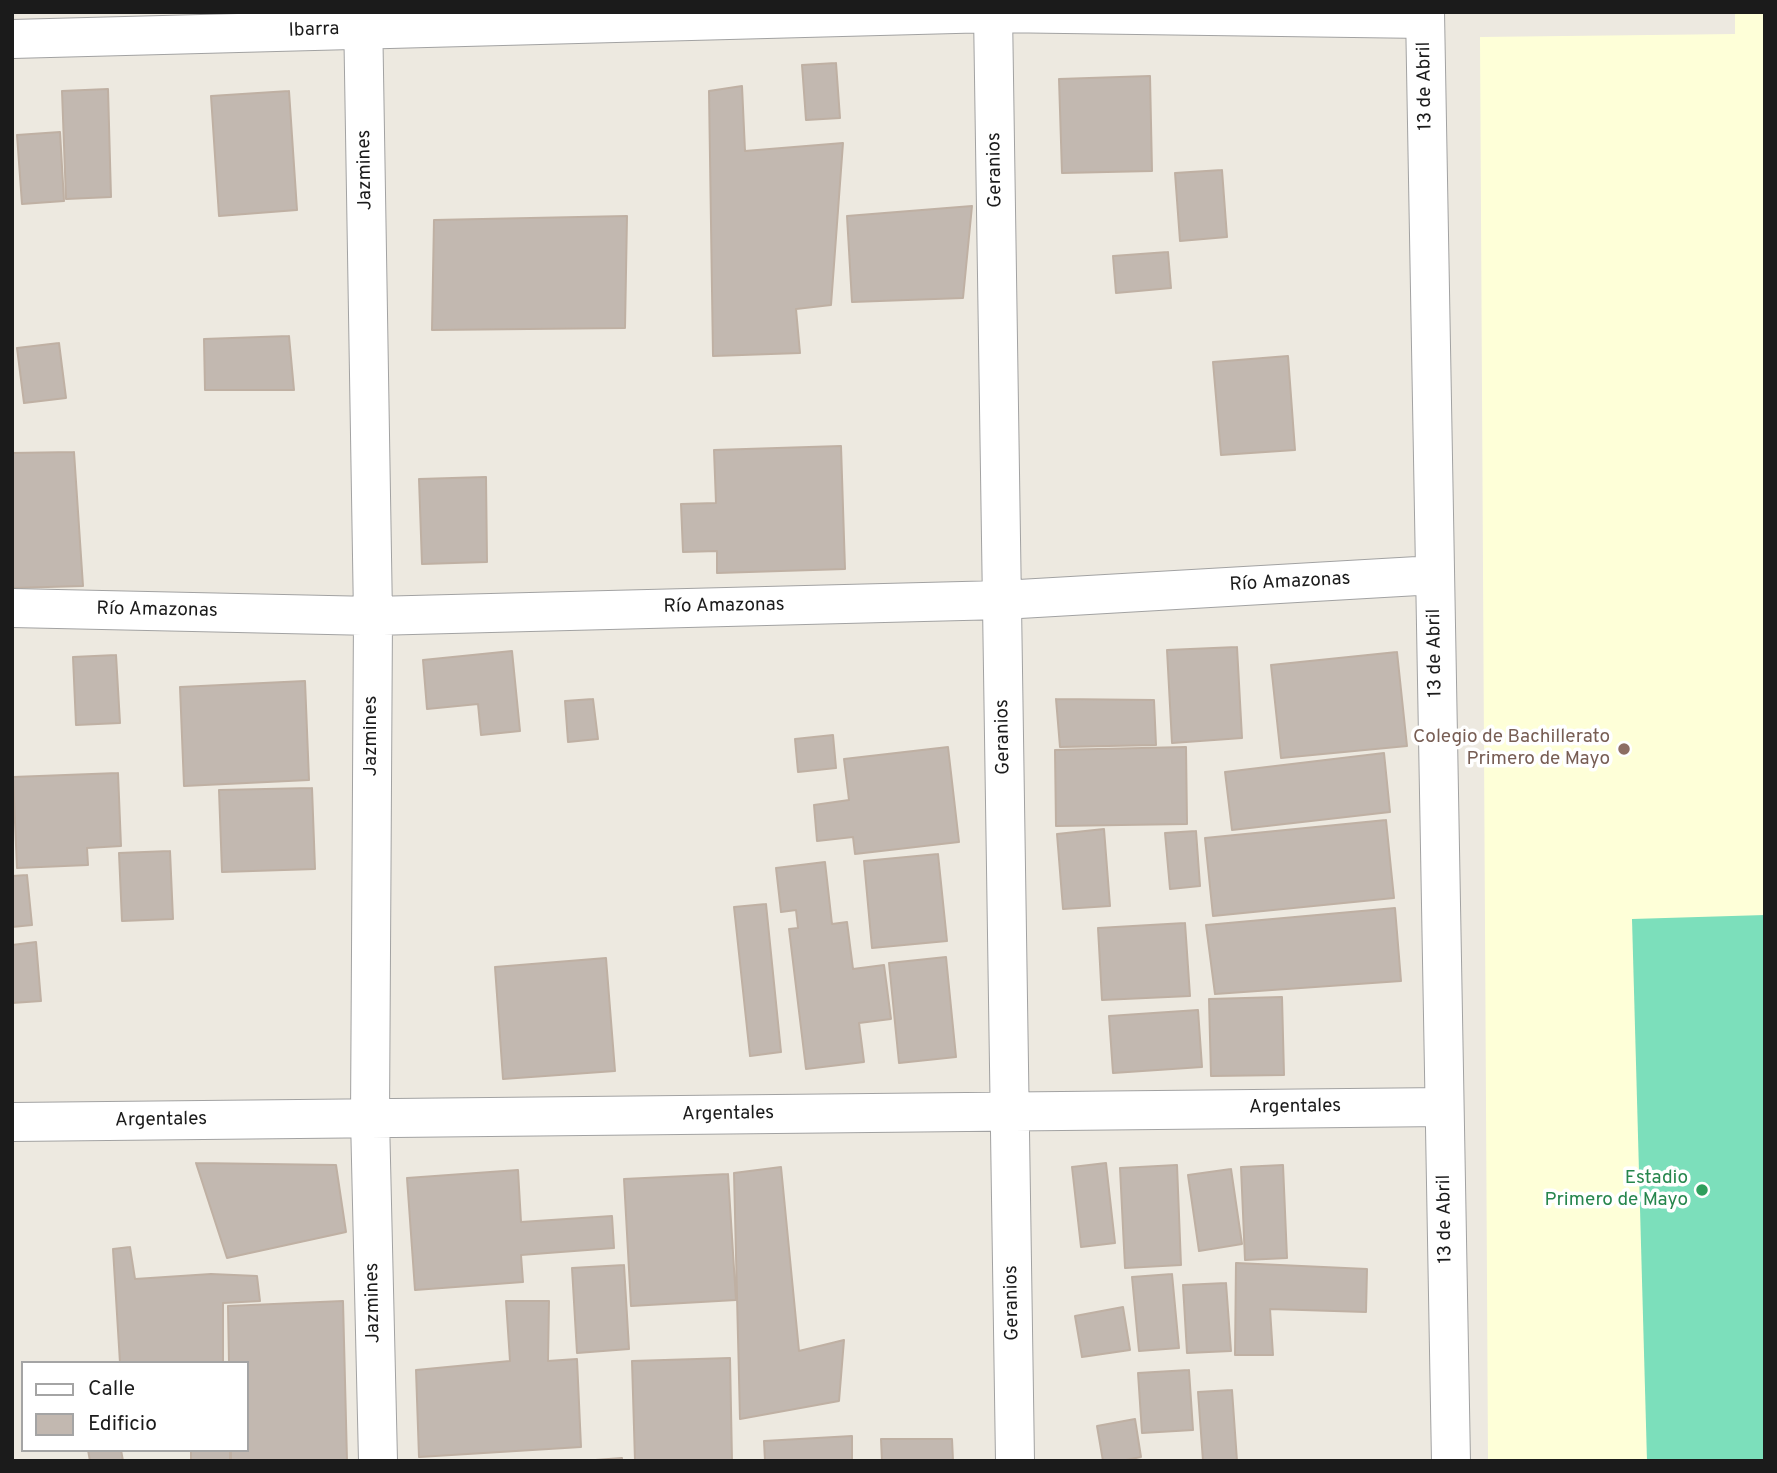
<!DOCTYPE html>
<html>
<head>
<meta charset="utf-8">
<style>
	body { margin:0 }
	#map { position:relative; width:1777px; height:1473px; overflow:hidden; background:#ede9e0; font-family:Overpass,sans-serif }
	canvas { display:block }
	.frame { position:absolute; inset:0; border:14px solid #1b1b1b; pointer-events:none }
	.legend { position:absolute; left:21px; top:1361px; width:228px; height:91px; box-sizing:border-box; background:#fff; border:2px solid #a4a4a4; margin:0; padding:9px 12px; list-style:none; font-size:21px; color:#1b1b1b }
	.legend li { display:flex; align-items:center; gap:14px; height:35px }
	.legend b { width:35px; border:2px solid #a4a4a4 }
</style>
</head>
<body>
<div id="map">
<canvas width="1777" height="1473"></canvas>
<div class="frame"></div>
<ul class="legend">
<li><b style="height:9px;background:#fff"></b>Calle</li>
<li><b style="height:19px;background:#c2b8b0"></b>Edificio</li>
</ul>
</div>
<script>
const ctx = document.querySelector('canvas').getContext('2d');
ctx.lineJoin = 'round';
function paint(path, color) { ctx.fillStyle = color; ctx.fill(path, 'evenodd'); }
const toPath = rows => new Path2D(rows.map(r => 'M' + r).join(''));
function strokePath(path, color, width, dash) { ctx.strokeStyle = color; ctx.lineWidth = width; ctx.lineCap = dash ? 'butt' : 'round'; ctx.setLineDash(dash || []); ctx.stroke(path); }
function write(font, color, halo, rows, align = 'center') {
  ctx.font = font + ' Overpass,sans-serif'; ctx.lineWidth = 7; ctx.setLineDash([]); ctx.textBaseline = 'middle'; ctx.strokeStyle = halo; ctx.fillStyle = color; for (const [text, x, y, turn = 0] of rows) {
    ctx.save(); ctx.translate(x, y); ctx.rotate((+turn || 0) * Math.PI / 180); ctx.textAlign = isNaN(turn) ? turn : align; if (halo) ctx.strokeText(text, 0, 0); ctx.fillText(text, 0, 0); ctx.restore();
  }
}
const education = toPath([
	[1735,12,1765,12,1765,1461,1488,1461,1480,37,1735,34]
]);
const pitch = toPath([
	[1765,915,1765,1461,1647,1461,1632,919]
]);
const building = toPath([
	[836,63,840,118,806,120,802,65,836,63],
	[1150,76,1152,171,1062,173,1059,79,1150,76],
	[742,86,745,151,843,143,831,305,796,309,800,353,713,356,709,91,742,86],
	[108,89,111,197,66,199,62,91,108,89],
	[289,91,297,210,219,216,211,96,289,91],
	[60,132,64,201,22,204,17,135,60,132],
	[1222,170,1227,237,1180,241,1175,173,1222,170],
	[972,206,963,298,852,302,847,216,972,206],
	[627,216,625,328,432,330,434,220,627,216],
	[1168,252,1171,288,1116,293,1113,256,1168,252],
	[289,336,294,390,205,390,204,339,289,336],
	[59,343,66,398,24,403,17,348,59,343],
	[1288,356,1295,450,1221,455,1213,362,1288,356],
	[841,446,845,569,717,573,717,551,683,552,681,504,716,503,714,450,841,446],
	[74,452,83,586,12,588,12,453,74,452],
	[486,477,487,562,422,564,419,479,486,477],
	[1237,647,1242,738,1172,743,1167,650,1237,647],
	[512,651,520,731,481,735,478,704,427,709,423,660,512,651],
	[1397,652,1407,746,1281,758,1271,665,1397,652],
	[116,655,120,723,76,725,73,657,116,655],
	[305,681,309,780,184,786,180,687,305,681],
	[593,699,598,739,568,742,565,701,593,699],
	[1056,699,1154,700,1156,745,1060,747,1056,699],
	[833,735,836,768,798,772,795,739,833,735],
	[948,747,959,842,855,854,853,837,817,841,814,805,849,800,844,759,948,747],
	[1186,747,1187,824,1056,826,1055,750,1186,747],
	[1384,753,1390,812,1232,830,1225,772,1384,753],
	[118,773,121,846,87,848,88,865,17,868,13,777,118,773],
	[312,788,315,869,222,872,219,790,312,788],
	[1386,820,1394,898,1213,916,1205,838,1386,820],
	[1104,829,1110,906,1063,909,1057,834,1104,829],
	[1196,831,1200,886,1170,889,1165,833,1196,831],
	[170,851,173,919,122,921,119,853,170,851],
	[938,854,947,941,872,948,864,861,938,854],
	[825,862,832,924,847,922,853,969,884,965,891,1019,859,1023,864,1062,806,1069,789,929,798,928,796,910,781,912,776,868,825,862],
	[27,875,32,925,12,927,12,876,27,875],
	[766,904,781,1052,750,1056,734,907,766,904],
	[1395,908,1401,981,1215,994,1206,925,1395,908],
	[1185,923,1190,996,1102,1000,1098,928,1185,923],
	[36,942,41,1001,12,1003,12,945,36,942],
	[946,957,956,1057,899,1063,889,963,946,957],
	[606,958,615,1071,503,1079,495,967,606,958],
	[1282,997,1284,1075,1211,1076,1209,999,1282,997],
	[1198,1010,1202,1067,1113,1073,1109,1016,1198,1010],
	[196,1163,336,1165,346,1232,227,1258,196,1163],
	[1106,1163,1115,1243,1081,1247,1072,1167,1106,1163],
	[1177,1165,1181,1265,1125,1268,1120,1168,1177,1165],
	[1283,1165,1287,1258,1245,1260,1241,1167,1283,1165],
	[781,1167,799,1351,844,1340,839,1401,740,1419,734,1173,781,1167],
	[1231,1169,1242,1244,1199,1251,1188,1175,1231,1169],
	[518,1170,521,1222,612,1216,614,1248,521,1255,523,1282,415,1290,407,1178,518,1170],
	[728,1174,736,1300,631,1306,624,1179,728,1174],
	[130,1247,135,1279,211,1274,257,1276,260,1301,223,1303,223,1363,120,1363,113,1249,130,1247],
	[1236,1263,1367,1269,1366,1312,1270,1309,1273,1355,1235,1355,1236,1263],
	[624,1265,629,1349,577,1353,572,1268,624,1265],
	[1172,1274,1179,1348,1139,1351,1132,1277,1172,1274],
	[1226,1283,1231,1351,1187,1353,1183,1285,1226,1283],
	[343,1301,347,1461,231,1461,231,1450,247,1450,247,1363,229,1363,228,1306,343,1301],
	[506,1301,549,1301,548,1361,577,1359,581,1447,419,1457,416,1370,510,1361,506,1301],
	[1123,1307,1130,1350,1082,1357,1075,1316,1123,1307],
	[730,1358,732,1461,635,1461,632,1361,730,1358],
	[1189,1370,1193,1430,1142,1433,1138,1373,1189,1370],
	[1232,1390,1237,1461,1203,1461,1198,1392,1232,1390],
	[1135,1419,1141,1457,1121,1461,1103,1461,1097,1426,1135,1419],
	[852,1436,852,1461,765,1461,764,1441,852,1436],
	[881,1439,952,1439,953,1461,882,1461,881,1439],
	[88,1450,121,1450,123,1461,90,1461,88,1450],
	[191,1450,230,1450,230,1461,191,1461,191,1450],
	[622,1458,622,1461,582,1461,622,1458]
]);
const minor = toPath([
	[363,12,373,616,370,1118,378,1461],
	[993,12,1015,1461],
	[1425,12,1451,1461],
	[12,39,993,13,1425,19],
	[12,608,373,616,1002,600,1435,575],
	[12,1122,1444,1107]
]);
const markers = [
	[1624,749,7,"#8d6e63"],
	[1702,1190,7,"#2e9e5b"]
];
const streetNames = [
	["Ibarra",314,31,-2],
	["13 de Abril",1426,86,-91],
	["Jazmines",366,170,-91],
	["Geranios",996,170,-91],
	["Río Amazonas",1290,583,-3],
	["Río Amazonas",724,607,-1],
	["Río Amazonas",157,611,1],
	["13 de Abril",1436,653,-91],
	["Jazmines",372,736,-90],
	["Geranios",1004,737,-91],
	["Argentales",1295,1108,-1],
	["Argentales",728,1115,-1],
	["Argentales",161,1121,-1],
	["13 de Abril",1446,1219,-91],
	["Jazmines",374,1303,-91],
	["Geranios",1013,1303,-91]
];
const educationNames = [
	["Colegio de Bachillerato",1610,738],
	["Primero de Mayo",1610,760]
];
const leisureNames = [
	["Estadio",1688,1179],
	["Primero de Mayo",1688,1201]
];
paint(education, '#feffd8');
paint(pitch, '#7cdfbb');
paint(building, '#c2b8b0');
strokePath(building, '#bfb0a3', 2);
strokePath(minor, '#a2a2a2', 40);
strokePath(minor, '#fff', 38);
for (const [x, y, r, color] of markers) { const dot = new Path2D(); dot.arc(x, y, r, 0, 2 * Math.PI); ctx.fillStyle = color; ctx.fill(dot); strokePath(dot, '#fff', 2.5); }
write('19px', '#1b1b1b', '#fff', streetNames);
write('19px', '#785e54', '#fff', educationNames, 'right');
write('19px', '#27864d', '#fff', leisureNames, 'right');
</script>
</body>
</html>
